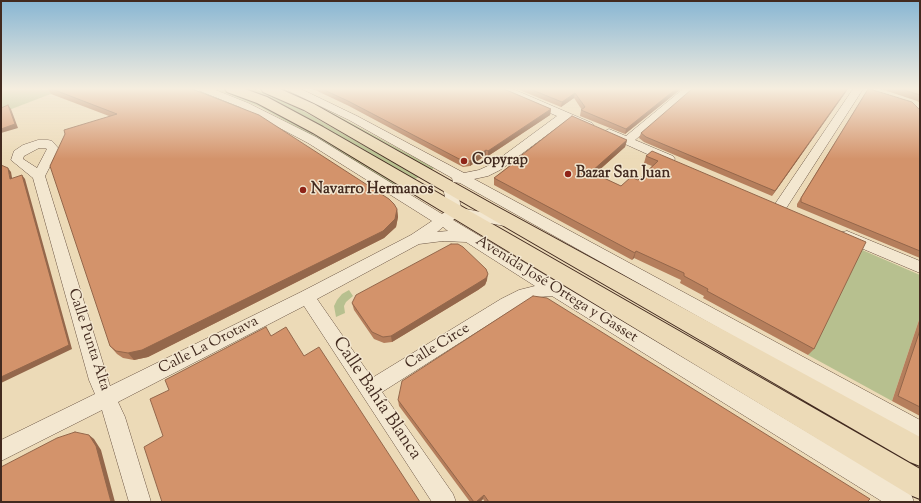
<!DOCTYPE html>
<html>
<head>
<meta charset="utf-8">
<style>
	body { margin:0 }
	#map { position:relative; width:921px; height:503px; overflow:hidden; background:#ecdab7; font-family:"Sorts Mill Goudy",serif }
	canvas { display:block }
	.frame { position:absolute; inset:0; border:2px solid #422a1f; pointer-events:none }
</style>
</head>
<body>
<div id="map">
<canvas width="921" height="503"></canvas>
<div class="frame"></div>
</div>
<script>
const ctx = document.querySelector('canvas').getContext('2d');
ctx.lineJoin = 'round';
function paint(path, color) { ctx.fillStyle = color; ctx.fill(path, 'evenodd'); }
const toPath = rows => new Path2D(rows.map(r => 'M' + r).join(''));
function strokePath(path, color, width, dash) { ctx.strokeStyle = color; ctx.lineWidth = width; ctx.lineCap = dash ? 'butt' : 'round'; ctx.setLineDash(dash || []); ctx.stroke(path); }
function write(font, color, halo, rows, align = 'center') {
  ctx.font = font + ' "Sorts Mill Goudy",serif'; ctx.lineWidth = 3; ctx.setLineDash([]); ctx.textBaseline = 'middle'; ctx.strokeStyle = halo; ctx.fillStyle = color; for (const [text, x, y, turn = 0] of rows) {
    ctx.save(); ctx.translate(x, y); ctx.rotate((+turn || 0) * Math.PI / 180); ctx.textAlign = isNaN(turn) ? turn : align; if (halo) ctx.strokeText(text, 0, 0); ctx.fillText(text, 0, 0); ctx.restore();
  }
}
const green = toPath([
	[1,89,64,89,1,113],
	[215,89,222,89,263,106,303,127,401,187,398,189,300,129,260,107],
	[244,89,255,89,298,108,419,177,413,180,294,111],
	[276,89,284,89,307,99,434,168,430,171],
	[860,249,920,275,920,317,892,401,808,355],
	[349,290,353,296,346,302,344,306,345,313,336,317,334,306,337,300,342,294]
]);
const minor = toPath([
	[199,89,213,89,248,103,316,137,442,214,448,210,443,188,445,185,450,184,455,185,457,188,461,208,515,219,517,222,515,225,510,227,457,217,453,220,911,494,914,502,883,502,552,296,538,297,513,309,382,392,453,494,456,502,432,502,304,306,118,402,125,417,151,502,129,502,102,410,1,461,1,440,95,394,89,380,33,178,11,160,14,151,23,145,38,140,48,140,52,141,59,149,45,176,110,386,301,292,411,235,432,221,308,143,240,107,200,91,199,89],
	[39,148,45,148,47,149,37,168,23,159,24,156,39,148],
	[443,227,448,231,437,232,443,227],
	[443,241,466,242,535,286,519,290,501,299,372,378,317,299,419,244,443,241],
	[288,89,301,89,357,116,464,173,479,170,492,164,557,116,500,91,499,89,513,89,592,123,594,125,592,127,588,128,567,120,500,170,488,176,474,179,920,420,920,441,460,183,453,182,452,178,349,120,289,91,288,89],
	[683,89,694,89,635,140,673,156,675,159,673,162,665,162,605,135,603,133,605,131,609,129,626,136,683,89],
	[853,89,863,89,785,210,780,212,775,210,773,207,775,204,853,89],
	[847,231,920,261,920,273,842,240,840,236,842,232,847,231]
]);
const major = toPath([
	[225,89,245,89,267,97,323,127,920,469,920,499,910,495,313,133,257,103,227,92,225,89],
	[261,89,280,89,314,104,494,205,920,437,920,466,910,462,304,110,263,92,261,89]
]);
const wall = toPath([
	[48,89,192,89,397,209,398,217,396,227,384,238,148,357,134,360,123,358,117,354,110,346,109,116,51,94],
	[313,89,504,89,551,109,550,115,499,149,488,156,486,155,470,166,463,167,349,106],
	[517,89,681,89,625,134,580,116,581,110,582,110,574,98,561,107],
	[848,89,772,196,644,142,639,138,641,133],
	[868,89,920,109,920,258,797,207,797,204],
	[881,89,920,89,920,103,917,101],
	[627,140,625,147,595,174,621,186,638,180,652,166,644,163,646,156,652,151,814,349,808,355,703,298,704,296,680,283,681,280,634,258,632,260,494,185,494,178,517,160,518,158],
	[487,280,485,285,478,290,392,342,384,343,374,339,354,310,352,303],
	[920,317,920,416,892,401],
	[398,400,868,501,868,502,485,502,483,499,480,502,470,502,399,406]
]);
const shadedWall = toPath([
	[676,89,681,89,625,134,626,129],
	[847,89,848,89,772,196,775,191],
	[575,93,574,98,561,107,562,102],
	[8,105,11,109,18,128,1,133,1,129],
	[551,109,550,115,488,156,488,151],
	[627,140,625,147,589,179,591,172],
	[486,150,486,155,470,166,470,161],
	[8,168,11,172,13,183,10,179],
	[22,175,25,179,72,349,1,383,1,377],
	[397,209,398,217,396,227,384,238,148,357,134,360,128,353],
	[636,251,634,258,632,260,635,253],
	[488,274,487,280,485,285,478,290,392,342,391,336],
	[89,435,94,439,101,450,115,502,111,502],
	[484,495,483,499,480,502,476,502]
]);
const building = toPath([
	[52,89,192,89,195,90,259,115,389,199,394,204,397,209,395,219,383,231,142,350,128,353,116,351,110,346,50,166,65,134,64,130,117,114,52,89],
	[322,89,504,89,551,109,488,151,486,150,470,161,463,161,348,101,322,89],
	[530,89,676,89,626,129,581,110,585,107,575,93,562,102,530,89],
	[692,89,847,89,775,191,646,137,641,133,692,89],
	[868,89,870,89,912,102,919,109,920,109,920,251,801,202,801,198,868,89],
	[901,89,920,89,920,95,901,89],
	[8,105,15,124,1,129,1,108,8,105],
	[572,116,627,140,591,172,621,186,631,177,638,180,658,161,646,156,652,151,866,242,814,349,707,291,708,289,684,276,684,273,636,251,635,253,494,178,519,159,518,158,572,116],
	[1,165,8,168,10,179,22,175,69,345,1,377,1,165],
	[451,244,458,244,463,247,486,269,488,274,486,278,478,283,391,336,383,337,372,332,352,303,356,295,451,244],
	[533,296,547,298,870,499,868,501,868,502,489,502,484,495,476,502,474,502,398,400,402,381,533,296],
	[266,327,271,336,286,327,304,356,319,347,420,502,162,502,144,447,163,436,150,399,169,390,165,380,266,327],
	[920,330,920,407,898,396,920,330],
	[75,432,89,435,96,446,111,502,1,502,1,467,57,438,75,432]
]);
const markers = [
	[464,161,4,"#8f2418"],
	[568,174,4,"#8f2418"],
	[303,190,4,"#8f2418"]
];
const poiNames = [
	["Copyrap",472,161],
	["Bazar San Juan",576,174],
	["Navarro Hermanos",311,190]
];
const streetNames = [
	["Avenida José Ortega y Gasset",556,290,32],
	["Calle Punta Alta",88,340,72],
	["Calle La Orotava",209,346,-27],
	["Calle Circe",438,347,-32]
];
const nearStreetnames = [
	["Calle Bahía Blanca",376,399,56]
];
paint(green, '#b7c08f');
strokePath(minor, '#6c5645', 1);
strokePath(major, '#422a1f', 2);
paint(minor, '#f3e7d0');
paint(major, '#ecdab7');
paint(wall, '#b57e5c');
paint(shadedWall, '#94674b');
paint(building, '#d3936b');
strokePath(building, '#94674b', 1);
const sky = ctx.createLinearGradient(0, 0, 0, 159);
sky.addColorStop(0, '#88b6d3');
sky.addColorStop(0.56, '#f6eedf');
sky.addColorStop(1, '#f6eedf00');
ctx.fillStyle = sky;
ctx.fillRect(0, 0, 921, 159);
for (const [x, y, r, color] of markers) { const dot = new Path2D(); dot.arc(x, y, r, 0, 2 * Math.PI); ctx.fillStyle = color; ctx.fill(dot); strokePath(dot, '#f3e7d0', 1.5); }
write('bold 15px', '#422a1f', '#f3e7d0', poiNames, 'left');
write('15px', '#422a1f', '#f3e7d0', streetNames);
write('18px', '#422a1f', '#f3e7d0', nearStreetnames);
</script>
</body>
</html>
